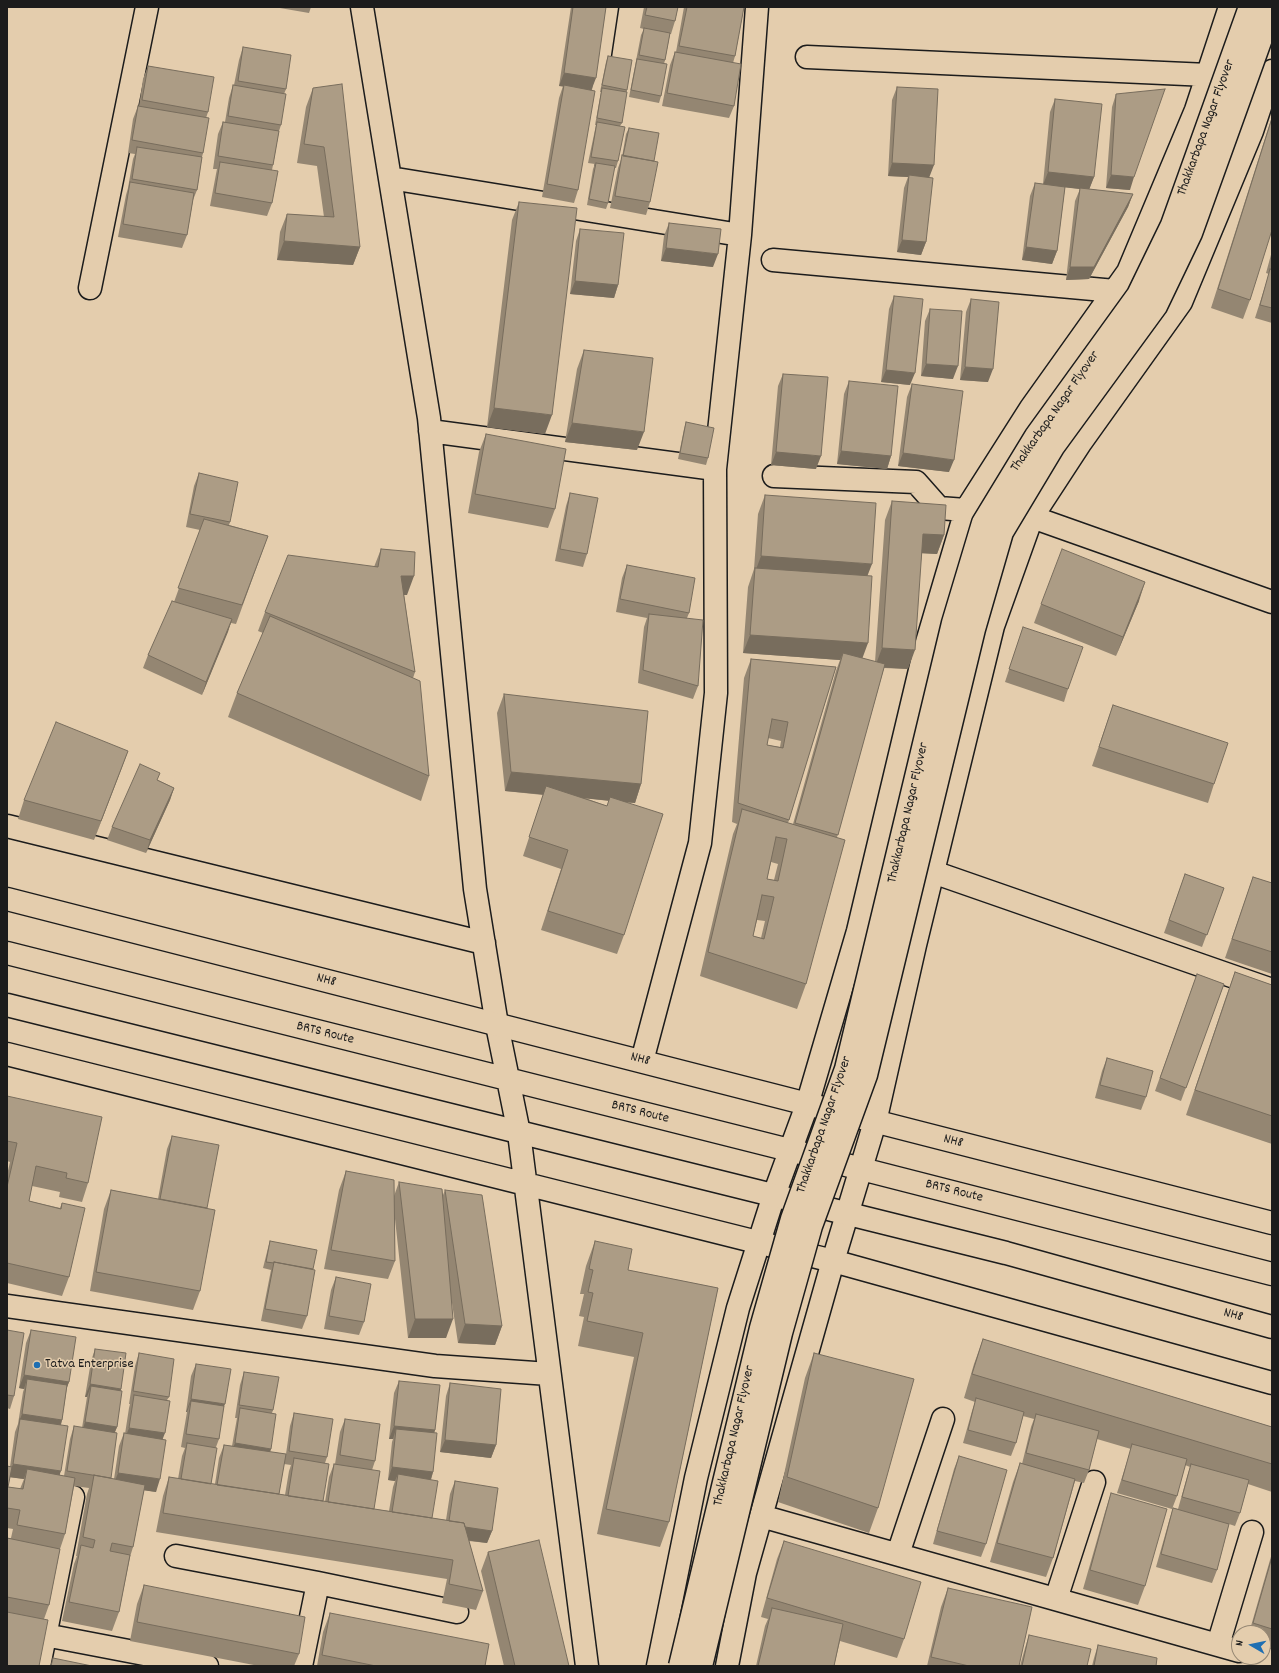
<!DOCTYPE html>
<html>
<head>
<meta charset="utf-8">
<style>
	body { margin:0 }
	#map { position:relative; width:1279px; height:1673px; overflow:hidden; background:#e4cdad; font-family:Dekko,sans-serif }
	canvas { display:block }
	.frame { position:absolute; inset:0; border:8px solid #1c1c1c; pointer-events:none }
	.north { position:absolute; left:1231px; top:1625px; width:40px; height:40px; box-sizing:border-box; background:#e4cdad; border:1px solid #948673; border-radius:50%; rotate:279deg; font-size:11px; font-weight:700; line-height:16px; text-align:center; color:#1c1c1c }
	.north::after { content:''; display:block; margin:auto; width:14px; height:18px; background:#1f6fb2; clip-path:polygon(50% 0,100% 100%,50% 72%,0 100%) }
</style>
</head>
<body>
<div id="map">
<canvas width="1279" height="1673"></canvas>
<div class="frame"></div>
<div class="north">N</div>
</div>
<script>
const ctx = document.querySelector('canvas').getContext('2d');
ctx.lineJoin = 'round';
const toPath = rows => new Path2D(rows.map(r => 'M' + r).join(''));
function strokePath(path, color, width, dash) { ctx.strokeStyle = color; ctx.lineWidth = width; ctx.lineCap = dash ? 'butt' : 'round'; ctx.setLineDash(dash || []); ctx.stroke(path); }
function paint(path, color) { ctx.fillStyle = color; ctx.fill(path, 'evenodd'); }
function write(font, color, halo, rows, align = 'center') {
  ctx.font = font + ' Dekko,sans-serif'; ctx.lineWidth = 3; ctx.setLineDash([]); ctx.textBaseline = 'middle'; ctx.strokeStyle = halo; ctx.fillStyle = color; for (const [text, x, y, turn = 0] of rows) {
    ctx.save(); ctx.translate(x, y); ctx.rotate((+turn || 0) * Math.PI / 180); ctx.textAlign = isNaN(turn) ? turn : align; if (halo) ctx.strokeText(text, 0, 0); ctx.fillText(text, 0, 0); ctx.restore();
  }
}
const minor = toPath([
	[362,7,429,418,475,889,497,1025,519,1133,587,1666],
	[807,57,1208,75],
	[390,178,740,235],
	[577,208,607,7],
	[773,260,1115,291],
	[90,288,147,7],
	[430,431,715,469],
	[774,476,916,482,939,508,979,511],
	[1017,516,1032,517,1272,602],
	[7,826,484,943],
	[933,872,1272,990],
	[7,953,805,1154],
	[7,1054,833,1261,1272,1383],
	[642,1061,700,843,716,693,715,469,740,235,757,7],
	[846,1165,1272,1274],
	[7,1306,435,1366,549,1374],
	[761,1516,1239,1651],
	[898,1554,943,1419],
	[176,1556,318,1583,457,1612],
	[1056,1599,1094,1482],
	[45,1635,207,1666],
	[1218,1645,1252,1532],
	[1259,1657,1272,1661],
	[39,1666,73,1497],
	[301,1666,318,1583],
	[658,1666,696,1478,738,1308,774,1195,807,1105,858,931,925,649,966,510,1031,408,1128,272,1196,110,1230,7],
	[727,1666,745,1573,833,1261,875,1122,915,945,993,626,1032,517,1081,442,1181,302,1252,131,1272,71]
]);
const major = toPath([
	[7,899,1272,1223],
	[7,1005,1006,1253,1272,1327]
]);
const majorBridge = toPath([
	[680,1666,761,1328,792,1219,846,1069,953,623,983,523,1036,436,1138,295,1172,225,1250,7],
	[701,1666,781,1333,811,1226,866,1075,974,629,1002,532,1053,447,1156,306,1191,233,1272,8]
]);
const wall = toPath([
	[274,7,311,7,309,13],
	[571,7,606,7,592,90,578,190,574,203,542,197,559,98,563,86,559,86],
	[644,7,678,7,675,21,671,34,670,34,665,60,664,64,661,96,659,103,629,97,641,35,644,29,640,28],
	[684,7,744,7,735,56,733,63,734,106,729,118,662,106,670,65,675,52,676,52],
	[243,47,286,89,284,94,281,125,279,131,273,165,272,170,272,203,267,216,210,206,216,174,217,169,213,169,218,134,223,122,225,122,229,98,233,85,234,85,239,60],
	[608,56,627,90,622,123,620,126,618,161,616,168,614,168,608,203,606,209,587,205,593,169,595,164,588,163,596,125,595,125,601,92,600,92,606,62],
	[148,66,208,112,206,118,203,153,202,157,197,190,193,200,187,235,182,248,118,237,126,195,128,188,133,159,135,154,128,153,133,119,138,106,139,106,143,79],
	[897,87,929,177,926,242,921,255,897,252,904,188,908,177,888,176,892,100],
	[313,88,360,247,353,265,277,260,280,232,287,214,324,217,317,166,297,163,306,107],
	[1116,94,1130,190,1106,188,1112,107],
	[1055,99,1094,177,1089,189,1133,194,1128,207,1089,279,1066,280,1075,201,1080,189,1065,187,1057,251,1052,264,1022,260,1030,196,1035,183,1043,184,1050,112],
	[1272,117,1250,300,1243,319,1211,308,1267,132],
	[629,128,654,161,650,202,646,215,610,208,618,168,622,157,626,134],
	[519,202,545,434,487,427,512,220],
	[669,223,713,267,661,261,664,236],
	[580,229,618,285,614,298,570,294,576,241],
	[1272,251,1272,323,1255,318,1269,274,1266,273],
	[894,296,910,385,881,382,889,309],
	[971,299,988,382,960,380,966,312],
	[930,309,953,379,921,376,925,321],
	[584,350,637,450,565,442,577,369],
	[783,374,816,469,771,465,778,386],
	[849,381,891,456,887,469,837,464,844,394],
	[912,384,949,472,898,466,907,397],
	[686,422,708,458,706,465,678,459,684,429],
	[486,434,555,509,548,528,468,513,479,452],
	[199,473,230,522,229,525,268,536,236,624,231,623,202,695,143,668,148,655,174,602,200,530,186,527,194,486],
	[570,493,587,554,583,567,555,561,566,506],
	[765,495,867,576,862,658,875,662,885,520,892,501,944,535,937,554,922,553,908,669,884,668,837,837,806,984,797,1009,700,976,733,834,737,824,732,822,744,678,751,659,836,667,788,823,793,824,836,671,840,660,743,653,748,587,754,569,758,514],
	[768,738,781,741,780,747,767,745],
	[771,862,778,864,774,880,767,879],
	[757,920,765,921,761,938,753,936],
	[381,549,407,595,404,595,415,672,413,678,429,776,421,801,228,717,237,693,263,633,258,631,265,612,374,567],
	[627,565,689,613,687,618,698,686,693,699,638,683,644,627,647,618,616,612,622,578],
	[1139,601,1116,656,1034,623,1041,604],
	[1023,627,1068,689,1064,702,1005,682],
	[504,694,641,784,635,803,625,802,624,935,617,954,541,930,561,869,523,856,543,795,505,791,497,713],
	[585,798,609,801,607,806],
	[1113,705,1214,784,1208,803,1092,766],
	[128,751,94,840,18,819,24,800],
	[158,780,174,788,170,800,146,853,107,840,112,827],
	[1185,874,1224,888,1202,947,1164,933],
	[1253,877,1272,883,1272,974,1225,958],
	[1235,972,1272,985,1272,1144,1186,1115,1226,997],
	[1197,974,1224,984,1181,1101,1155,1091],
	[1107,1058,1146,1097,1141,1110,1095,1098,1102,1071],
	[7,1096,88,1183,82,1202,59,1197,60,1192,32,1186,29,1201,60,1208,62,1203,69,1277,62,1296,7,1283,7,1175,10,1162,7,1161],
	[172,1136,207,1208,200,1291,193,1310,90,1291,104,1209,111,1190,158,1199,167,1149],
	[346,1171,394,1196,399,1182,443,1195,445,1190,502,1326,495,1345,458,1343,452,1303,446,1338,408,1338,395,1219,395,1261,388,1279,324,1269,339,1190],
	[270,1241,313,1269,307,1316,302,1329,261,1321,270,1275,271,1270,263,1268,268,1248],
	[595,1241,628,1270,718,1288,669,1522,660,1547,597,1534,634,1357,578,1346,584,1317,579,1316,584,1294,580,1294,586,1266],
	[336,1277,364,1322,359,1335,324,1329,331,1290],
	[7,1330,14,1396,10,1409,7,1408],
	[31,1330,69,1382,67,1387,62,1420,61,1425,60,1475,64,1476,70,1439,74,1426,82,1428,87,1397,85,1397,91,1361,95,1349,121,1389,117,1427,115,1432,117,1433,110,1478,114,1479,119,1446,124,1433,125,1434,129,1408,130,1404,129,1404,135,1366,139,1353,169,1397,167,1400,156,1492,144,1490,133,1547,130,1557,119,1612,112,1631,62,1621,74,1564,77,1556,76,1556,87,1494,89,1488,74,1486,65,1534,60,1549,49,1605,44,1619,7,1666,7,1538,11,1538,13,1529,7,1528,7,1466,10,1467,15,1432,18,1424,23,1392,24,1389,19,1388,26,1343],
	[10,1477,24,1479,20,1489,8,1487],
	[983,1339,1272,1427,1272,1492,1248,1484,1240,1513,1235,1526,1229,1524,1217,1570,1212,1583,1156,1567,1169,1521,1173,1508,1178,1509,1187,1477,1190,1467,1185,1465,1177,1496,1172,1509,1117,1493,1131,1449,1097,1439,1089,1470,1084,1483,1075,1481,1053,1558,1046,1577,990,1562,1013,1482,1020,1463,1022,1464,1031,1427,1034,1419,1023,1416,1016,1443,1011,1456,963,1443,972,1411,975,1402,964,1398,974,1364],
	[814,1353,878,1508,869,1533,778,1502,805,1378],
	[196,1364,223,1409,219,1439,216,1447,211,1484,215,1484,219,1458,224,1445,232,1446,237,1418,235,1418,240,1385,244,1372,273,1410,272,1413,271,1449,270,1452,286,1454,290,1426,294,1413,327,1457,325,1463,323,1501,325,1502,329,1477,334,1464,335,1464,340,1432,345,1419,375,1461,372,1470,374,1509,389,1511,393,1487,395,1481,388,1480,392,1442,393,1439,389,1439,394,1393,399,1381,435,1430,434,1433,433,1472,431,1480,432,1518,446,1520,450,1494,455,1481,492,1531,487,1543,469,1541,483,1591,476,1610,442,1603,447,1579,156,1532,163,1496,169,1477,178,1479,182,1456,185,1448,181,1447,187,1412,186,1412,191,1376],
	[284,1464,291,1465,289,1471,285,1495,279,1494],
	[450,1383,496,1445,491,1458,440,1452,446,1396],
	[959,1456,986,1544,981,1557,933,1544,954,1469],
	[1111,1493,1145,1586,1138,1605,1083,1589,1105,1512],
	[784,1541,904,1639,897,1658,840,1641,834,1666,756,1666,765,1626,768,1619,761,1617,777,1559],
	[488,1552,569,1666,504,1666,481,1571],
	[1272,1553,1272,1649,1263,1647,1263,1633,1249,1633],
	[144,1585,299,1654,294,1666,259,1666,130,1641,137,1604],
	[948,1588,1019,1666,927,1666,941,1607],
	[330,1613,485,1666,317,1666,323,1632],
	[1029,1635,1087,1666,1020,1666,1025,1648],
	[1098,1645,1156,1666,1092,1666,1094,1658]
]);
const shadedWall = toPath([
	[564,73,596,78,591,91,559,86],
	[892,163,934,165,929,178,909,175,908,177,888,176],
	[1048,172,1094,177,1089,190,1043,185],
	[1111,175,1134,177,1130,190,1106,188],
	[1133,194,1128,207,1089,279,1066,280,1070,267],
	[902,240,926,242,921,255,897,252],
	[284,241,360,247,353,265,277,260],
	[1026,247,1057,251,1052,264,1022,260],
	[666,248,718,254,713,267,661,261],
	[575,281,618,285,614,298,570,294],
	[926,364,958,366,953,379,921,376],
	[965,367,993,369,988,382,960,380],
	[886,370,915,373,910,385,881,382],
	[494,408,552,415,545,434,487,427],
	[572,423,644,432,637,450,565,442],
	[841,451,891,456,887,469,837,464],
	[776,452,821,456,816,469,771,465],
	[903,453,954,460,949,472,898,466],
	[923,534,944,535,937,554,916,553],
	[761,556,872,564,865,582,754,575],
	[401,576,414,576,407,595,394,595],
	[1145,582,1139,601,1116,656,1123,637],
	[232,619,228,632,202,695,206,682],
	[750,635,868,643,861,662,843,653,840,660,743,653],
	[882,648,915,650,908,669,875,667],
	[128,751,121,770,94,840,101,821],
	[511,772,641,784,635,803,505,791],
	[174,788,170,800,146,853,150,840],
	[415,1319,453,1319,446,1338,408,1338],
	[465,1324,502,1326,495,1345,458,1343],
	[24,1375,69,1382,64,1395,27,1379,24,1389,19,1388],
	[90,1384,121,1389,117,1402,91,1386,87,1397,85,1397],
	[191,1399,225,1404,220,1417,191,1401,187,1412,186,1412],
	[22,1414,62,1420,58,1433,19,1422],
	[85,1422,117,1427,112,1439,81,1435],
	[394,1426,435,1430,431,1443,396,1429,393,1439,389,1439],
	[129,1428,165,1433,160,1446,124,1441],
	[445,1440,496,1445,491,1458,440,1452],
	[235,1443,271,1449,266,1461,230,1456],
	[13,1464,61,1471,56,1484,27,1469,24,1479,8,1477],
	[392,1467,433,1472,429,1485,398,1474,395,1481,388,1480],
	[118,1473,160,1479,156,1492,113,1486],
	[448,1524,492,1531,487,1543,443,1537]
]);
const building = toPath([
	[573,7,606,7,596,78,564,73,573,7],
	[647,7,678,7,675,21,645,15,647,7],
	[687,7,744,7,735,56,679,46,687,7],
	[644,28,670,33,665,60,639,55,644,28],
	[243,47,291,55,286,89,238,81,243,47],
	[675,52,741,64,734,106,667,93,675,52],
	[608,56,632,60,627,90,602,85,608,56],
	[637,59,667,64,661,96,631,90,637,59],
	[148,66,214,77,208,112,142,100,148,66],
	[342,84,360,247,284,241,287,214,334,217,324,147,304,144,313,88,342,84],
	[233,85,286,94,281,125,228,116,233,85],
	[564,85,595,91,578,190,547,184,564,85],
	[897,87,938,89,934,165,892,163,897,87],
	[602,88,627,92,622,123,597,118,602,88],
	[1165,89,1134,177,1111,175,1116,94,1165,89],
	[1055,99,1102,104,1094,177,1048,172,1055,99],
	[138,106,209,118,203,153,132,140,138,106],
	[1272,118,1272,230,1250,300,1218,289,1272,118],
	[223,122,279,131,273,165,218,156,223,122],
	[597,122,625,127,618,161,591,157,597,122],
	[629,128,659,133,654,161,623,156,629,128],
	[137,147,202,157,197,190,132,179,137,147],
	[622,155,658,162,650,202,615,196,622,155],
	[220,162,278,171,272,203,215,193,220,162],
	[596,163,615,166,608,203,589,199,596,163],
	[909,175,933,178,926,242,902,240,909,175],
	[130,182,194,193,187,235,123,224,130,182],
	[1035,183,1065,187,1057,251,1026,247,1035,183],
	[1080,188,1133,194,1094,267,1070,267,1080,188],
	[519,202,577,208,552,415,494,408,519,202],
	[669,223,721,229,718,254,666,248,669,223],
	[580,229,624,233,618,285,575,281,580,229],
	[1270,269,1272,270,1272,308,1260,305,1270,269],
	[894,296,923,299,915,373,886,370,894,296],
	[971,299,999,302,993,369,965,367,971,299],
	[930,309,962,311,958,366,926,364,930,309],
	[584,350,653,358,644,432,572,423,584,350],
	[783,374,828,377,821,456,776,452,783,374],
	[849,381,898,386,891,456,841,451,849,381],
	[912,384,963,391,954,460,903,453,912,384],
	[686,422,714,428,708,458,680,453,686,422],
	[486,434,566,449,555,509,475,494,486,434],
	[199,473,238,482,230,522,190,514,199,473],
	[570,493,598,498,587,554,560,549,570,493],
	[765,495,876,503,872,564,761,556,765,495],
	[892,501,946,505,944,535,923,534,915,650,882,648,892,501],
	[204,519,268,536,242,605,178,588,204,519],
	[381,549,415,552,414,576,401,576,415,672,265,612,288,555,378,567,381,549],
	[1062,549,1145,582,1123,637,1041,604,1062,549],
	[627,565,695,578,689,613,620,599,627,565],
	[755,568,872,576,868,643,750,635,755,568],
	[172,601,232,619,206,682,148,655,172,601],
	[649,614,703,620,698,686,643,670,649,614],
	[270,616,420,681,429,776,237,693,270,616],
	[1023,627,1083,647,1068,689,1009,669,1023,627],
	[843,653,885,664,838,835,795,823,843,653],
	[751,659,836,667,789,820,738,803,751,659],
	[772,719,788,722,783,748,767,745,772,719],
	[504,694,648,711,641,784,511,772,504,694],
	[1113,705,1228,743,1214,784,1099,747,1113,705],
	[56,722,128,751,101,821,24,800,56,722],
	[140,764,160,773,157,780,174,788,150,840,112,827,140,764],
	[546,786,607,806,610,797,663,814,624,935,548,911,568,850,529,837,546,786],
	[742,809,845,840,806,984,708,952,742,809],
	[776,837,787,839,778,881,767,879,776,837],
	[762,895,774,897,764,939,753,936,762,895],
	[1185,874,1224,888,1207,935,1169,920,1185,874],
	[1253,877,1272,883,1272,952,1232,939,1253,877],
	[1235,972,1272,985,1272,1116,1195,1090,1235,972],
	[1197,974,1224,984,1186,1088,1160,1078,1197,974],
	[1107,1058,1153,1071,1146,1097,1100,1085,1107,1058],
	[7,1096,102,1117,88,1183,66,1178,67,1173,36,1166,29,1201,61,1209,62,1203,85,1208,69,1277,7,1263,7,1187,17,1143,7,1141,7,1096],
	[172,1136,219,1145,207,1208,160,1199,172,1136],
	[346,1171,394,1180,395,1261,331,1250,346,1171],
	[399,1182,442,1189,453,1319,415,1319,399,1182],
	[111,1190,215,1210,200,1291,96,1272,111,1190],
	[445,1190,482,1195,502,1326,465,1324,445,1190],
	[270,1241,317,1250,313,1269,274,1262,274,1263,266,1262,270,1241],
	[595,1241,632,1249,628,1270,718,1288,669,1522,606,1509,643,1333,587,1321,593,1293,588,1292,593,1270,589,1269,595,1241],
	[274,1262,315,1270,307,1316,265,1309,274,1262],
	[336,1277,371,1284,364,1322,329,1316,336,1277],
	[7,1330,24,1333,14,1396,7,1395,7,1330],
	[31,1330,76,1337,69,1382,24,1375,31,1330],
	[983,1339,1272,1427,1272,1464,972,1374,983,1339],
	[95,1349,126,1353,121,1389,90,1384,95,1349],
	[139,1353,174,1359,169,1397,133,1391,139,1353],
	[814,1353,914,1379,878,1508,787,1477,814,1353],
	[196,1364,231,1369,225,1404,191,1399,196,1364],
	[244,1372,279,1377,273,1410,239,1405,244,1372],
	[27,1379,67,1385,62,1420,22,1414,27,1379],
	[399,1381,440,1385,435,1430,394,1426,399,1381],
	[450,1383,501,1389,496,1445,445,1440,450,1383],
	[91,1386,122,1391,117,1427,85,1422,91,1386],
	[134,1395,170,1401,165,1433,129,1428,134,1395],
	[976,1398,1024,1412,1016,1443,968,1430,976,1398],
	[191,1401,224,1406,219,1439,186,1434,191,1401],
	[240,1408,276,1414,271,1449,235,1443,240,1408],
	[294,1413,333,1419,327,1457,289,1451,294,1413],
	[1036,1414,1099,1431,1089,1470,1026,1453,1036,1414],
	[20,1419,68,1426,61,1471,13,1464,20,1419],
	[345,1419,380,1424,375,1461,340,1455,345,1419],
	[74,1426,117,1433,111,1478,67,1471,74,1426],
	[396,1429,437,1433,433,1472,392,1467,396,1429],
	[124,1433,166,1440,160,1479,118,1473,124,1433],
	[187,1443,217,1448,211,1484,181,1479,187,1443],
	[1132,1444,1187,1459,1177,1496,1122,1480,1132,1444],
	[224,1445,286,1454,279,1494,217,1485,224,1445],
	[959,1456,1007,1470,986,1544,937,1531,959,1456],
	[294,1458,329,1464,323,1501,288,1496,294,1458],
	[1020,1463,1075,1479,1053,1558,997,1543,1020,1463],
	[334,1464,380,1471,374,1509,328,1502,334,1464],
	[1191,1464,1249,1480,1240,1513,1182,1497,1191,1464],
	[7,1466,12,1467,8,1487,23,1489,27,1469,75,1478,65,1534,17,1525,20,1510,7,1508,7,1466],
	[398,1474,438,1481,432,1518,392,1512,398,1474],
	[94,1475,145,1485,133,1547,112,1543,110,1551,130,1555,119,1612,69,1602,81,1545,93,1548,95,1540,83,1537,94,1475],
	[169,1477,464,1523,483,1591,449,1584,453,1560,163,1513,169,1477],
	[455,1481,498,1488,492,1531,465,1527,464,1523,449,1521,455,1481],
	[1111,1493,1167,1509,1145,1586,1090,1570,1111,1493],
	[1173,1508,1229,1524,1217,1570,1161,1554,1173,1508],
	[7,1538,60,1549,49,1605,7,1597,7,1538],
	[539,1540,569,1666,515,1666,488,1552,539,1540],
	[784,1541,921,1582,904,1639,767,1598,784,1541],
	[1272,1557,1272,1629,1253,1623,1272,1557],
	[144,1585,305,1617,299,1654,137,1622,144,1585],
	[948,1588,1032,1607,1019,1666,969,1666,931,1657,948,1588],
	[772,1608,843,1624,834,1666,758,1666,772,1608],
	[7,1612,48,1620,39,1666,7,1666,7,1612],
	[330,1613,489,1644,485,1666,376,1666,322,1655,330,1613],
	[1029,1635,1091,1649,1087,1666,1022,1666,1029,1635],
	[1098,1645,1157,1658,1156,1666,1094,1666,1098,1645],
	[53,1658,92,1666,51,1666,53,1658]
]);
const markers = [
	[37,1365,4,"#1f6fb2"]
];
const streetNames = [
	["Thakkarbapa Nagar Flyover",1207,128,-70],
	["Thakkarbapa Nagar Flyover",1056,412,-55],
	["Thakkarbapa Nagar Flyover",909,813,-77],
	["NH8",326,981,14],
	["BRTS Route",325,1034,14],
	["NH8",640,1060,14],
	["BRTS Route",640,1113,14],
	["Thakkarbapa Nagar Flyover",825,1125,-71],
	["NH8",953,1142,14],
	["BRTS Route",954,1192,14],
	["NH8",1233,1316,15],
	["Thakkarbapa Nagar Flyover",735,1436,-77]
];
const poiNames = [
	["Tatva Enterprise",45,1365]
];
strokePath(minor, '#1c1c1c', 25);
strokePath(major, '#1c1c1c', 25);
strokePath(minor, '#e4cdad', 22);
strokePath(major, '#e4cdad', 22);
strokePath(majorBridge, '#1c1c1c', 25, []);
strokePath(majorBridge, '#e4cdad', 22);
paint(wall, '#948672');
paint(shadedWall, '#786d5d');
paint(building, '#ac9c85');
strokePath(building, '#786d5d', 1);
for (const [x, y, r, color] of markers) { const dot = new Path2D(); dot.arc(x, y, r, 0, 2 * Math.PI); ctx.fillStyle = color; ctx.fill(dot); strokePath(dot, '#e4cdad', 1.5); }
write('14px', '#1c1c1c', '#e4cdad', streetNames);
write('14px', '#1c1c1c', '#e4cdad', poiNames, 'left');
</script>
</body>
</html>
